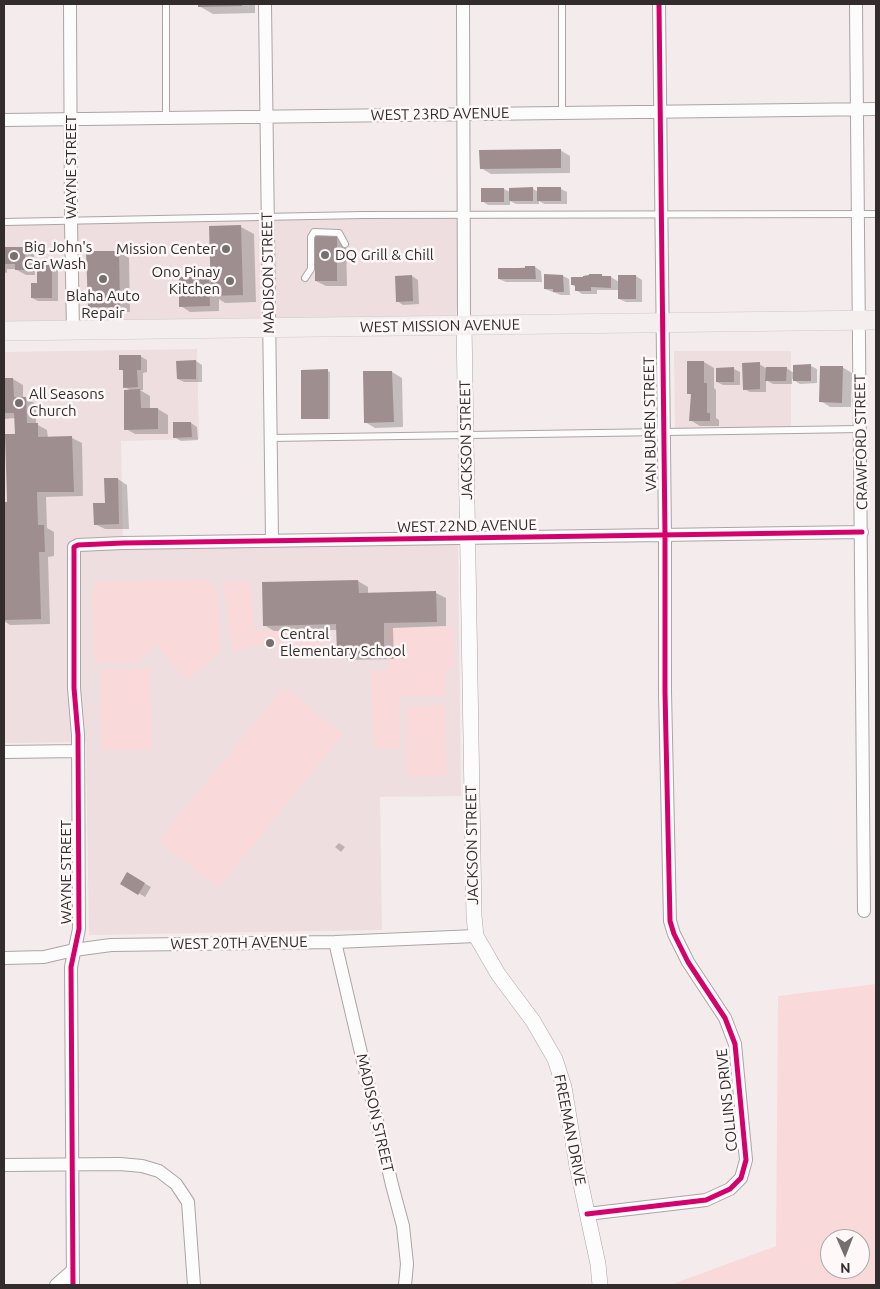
<!DOCTYPE html>
<html>
<head>
<meta charset="utf-8">
<style>
	body { margin:0 }
	#map { position:relative; width:880px; height:1289px; overflow:hidden; background:#f4ecec; font-family:Ubuntu,sans-serif }
	canvas { display:block }
	.frame { position:absolute; inset:0; border:5px solid #322c2c; pointer-events:none }
	.north { position:absolute; left:820px; top:1229px; width:50px; height:50px; box-sizing:border-box; background:#fef8f8; border:1px solid #aca6a6; border-radius:50%; rotate:179deg; font-size:14px; font-weight:700; line-height:20px; text-align:center; color:#322c2c }
	.north::after { content:''; display:block; margin:auto; width:18px; height:22px; background:#766f6f; clip-path:polygon(50% 0,100% 100%,50% 72%,0 100%) }
</style>
</head>
<body>
<div id="map">
<canvas width="880" height="1289"></canvas>
<div class="frame"></div>
<div class="north">N</div>
</div>
<script>
const ctx = document.querySelector('canvas').getContext('2d');
ctx.lineJoin = 'round';
function paint(path, color) { ctx.fillStyle = color; ctx.fill(path, 'evenodd'); }
const toPath = rows => new Path2D(rows.map(r => 'M' + r).join(''));
function strokePath(path, color, width, dash) { ctx.strokeStyle = color; ctx.lineWidth = width; ctx.lineCap = dash ? 'butt' : 'round'; ctx.setLineDash(dash || []); ctx.stroke(path); }
function write(font, color, halo, rows, align = 'center') {
  ctx.font = font + ' Ubuntu,sans-serif'; ctx.lineWidth = 5; ctx.setLineDash([]); ctx.textBaseline = 'middle'; ctx.strokeStyle = halo; ctx.fillStyle = color; for (const [text, x, y, turn = 0] of rows) {
    ctx.save(); ctx.translate(x, y); ctx.rotate((+turn || 0) * Math.PI / 180); ctx.textAlign = isNaN(turn) ? turn : align; if (halo) ctx.strokeText(text, 0, 0); ctx.fillText(text, 0, 0); ctx.restore();
  }
}
const built = toPath([
	[463,216,456,315,4,329,4,222],
	[197,349,199,439,121,441,123,543,458,539,461,796,380,797,382,930,89,935,86,742,4,743,4,352],
	[674,351,791,351,791,430,675,432]
]);
const green = toPath([
	[208,580,217,588,221,651,187,681,156,644,138,663,93,663,92,589,98,581],
	[249,581,255,630,326,629,327,655,312,650,282,645,253,646,233,652,223,582],
	[453,627,454,669,446,669,446,696,399,697,400,748,373,748,371,671,389,670,388,628],
	[150,668,152,750,102,750,100,669],
	[284,687,343,734,218,888,159,841],
	[446,705,447,776,407,777,406,706],
	[876,984,876,1285,670,1285,776,1246,778,996],
	[830,1239,860,1239,860,1269,830,1269]
]);
const shadow = toPath([
	[199,4,255,4,255,13,213,14,199,6],
	[560,150,570,156,570,173,491,174,481,168],
	[532,188,538,192,561,189,567,192,567,204,544,204,539,201,539,204,516,204,510,201,510,205,488,205,482,201,482,189,504,189,510,192],
	[241,227,254,234,256,302,225,303,219,299,219,311,190,312,181,306,209,278,212,280],
	[337,237,346,243,347,286,326,286,316,281,316,260,311,260],
	[4,248,25,248,34,254,35,275,26,275,15,269,7,269,7,273,4,272],
	[119,252,129,258,130,312,99,312,89,307],
	[51,266,58,270,58,301,38,301,32,298,38,284],
	[535,267,541,271,542,282,506,282,499,279,499,269],
	[601,275,606,277,611,277,619,282,636,276,642,280,642,302,626,302,619,299,619,290,597,290,597,294,582,294,576,290,576,287,572,285],
	[412,276,418,280,419,304,403,305,397,301],
	[563,276,569,279,570,295,561,295,545,289],
	[140,356,147,360,147,372,143,373,143,390,140,390,150,396,150,409,158,409,168,415,168,434,135,434,126,429,131,391,125,387,124,371,120,369],
	[196,361,202,365,202,382,184,382,178,379],
	[704,362,714,368,714,388,716,390,716,418,719,420,719,426,700,426,690,420,692,395,688,393],
	[759,364,766,368,786,368,794,373,811,366,817,369,817,383,800,384,792,379,792,384,773,384,766,380,766,392,750,392,744,389],
	[842,367,852,373,851,407,830,407,821,401],
	[734,369,740,372,740,385,723,385,717,382],
	[327,371,330,372,330,419,305,419,302,418],
	[392,372,402,378,403,427,375,428,365,422,364,373],
	[4,379,13,379,23,385,23,398,26,398,36,404,36,424,47,430,48,438,72,438,82,443,83,496,46,497,47,528,54,532,54,556,48,557,50,624,10,625,4,621,4,503,8,503,16,435,15,418,4,419],
	[191,423,197,427,198,440,181,441,174,437],
	[118,479,127,485,129,529,105,529,95,524],
	[358,581,368,587,368,594,436,593,446,598,446,626,393,628,394,659,348,660,338,654,338,630,274,631,264,625,263,583],
	[339,843,345,847,341,852,335,847],
	[128,874,151,887,145,897,122,883]
]);
const building = toPath([
	[198,4,242,4,242,6,198,7],
	[561,149,561,168,480,169,479,150],
	[533,187,533,201,509,201,509,188],
	[537,187,561,187,561,201,537,201],
	[481,188,504,188,504,202,481,202],
	[241,225,243,295,211,296,209,226],
	[315,236,337,236,337,281,315,281,315,260,307,259,307,252,315,252],
	[4,247,25,247,25,270,15,270,15,264,4,264],
	[86,251,119,251,120,307,88,307],
	[37,265,52,265,52,298,31,298,31,283,37,283],
	[525,266,535,266,536,279,498,279,498,268,525,268],
	[544,274,563,275,564,292,553,292,553,289,544,289],
	[589,274,602,274,602,276,611,276,611,288,591,287,591,291,575,291,575,285,571,285,571,277,583,277,583,276,589,275],
	[412,275,413,301,396,302,395,276],
	[618,275,636,275,636,299,618,299],
	[179,277,209,277,210,306,179,307],
	[119,355,141,355,141,370,137,370,138,387,123,388,123,370,119,370],
	[196,360,196,379,177,379,176,361],
	[687,361,704,361,704,383,707,383,707,413,710,413,710,421,689,421,691,394,687,394],
	[760,362,760,389,743,390,742,363],
	[811,364,811,381,793,381,793,365],
	[820,366,843,366,842,403,819,402],
	[734,367,734,382,716,382,716,368],
	[766,367,787,367,786,381,765,381],
	[328,369,328,419,301,419,301,370],
	[363,371,392,371,394,422,364,423],
	[4,378,13,378,14,397,26,397,27,423,38,423,38,437,72,436,74,492,37,492,38,525,44,525,45,552,39,552,41,619,4,620,4,502,7,502,5,434,15,434,14,413,4,413],
	[140,389,141,408,158,408,158,429,124,430,124,390],
	[173,422,191,422,192,437,173,438],
	[104,478,118,478,119,524,94,525,93,503,105,503],
	[358,580,359,593,436,591,437,622,384,623,384,654,337,655,336,624,263,626,262,582],
	[127,872,145,883,138,895,120,884]
]);
const service = toPath([
	[166,4,166,118],
	[562,4,562,113],
	[4,222,363,215,876,214],
	[305,278,311,269,311,237,314,232,339,233,345,244],
	[270,438,861,429]
]);
const minor = toPath([
	[70,4,71,221,73,331],
	[265,4,272,541],
	[463,4,464,325],
	[856,4,864,911],
	[4,120,876,109],
	[4,752,78,751],
	[335,942,392,1185,403,1226,407,1264,405,1285],
	[4,958,44,957,74,950,111,945,335,942,476,936],
	[4,1165,120,1164,142,1166,159,1171,176,1184,188,1202,194,1285],
	[587,1214,706,1200,730,1189,741,1178,746,1160,735,1044,725,1018,688,962,674,934,670,921,665,692,665,535,659,4],
	[56,1285,73,1270],
	[73,1285,71,967,79,929,78,735,74,688,74,547,78,545,123,543,862,532]
]);
const tertiary = toPath([
	[464,325,474,916,476,936,498,974,533,1021,555,1059,564,1087,577,1166,598,1264,600,1285]
]);
const primary = toPath([
	[4,331,876,320]
]);
const cycleway = toPath([
	[587,1214,706,1200,730,1189,741,1178,746,1160,735,1044,725,1018,688,962,674,934,670,921,665,692,665,535,659,4],
	[73,1285,71,967,79,929,78,735,74,688,74,547,78,545,123,543,862,532]
]);
const markers = [
	[226,249,5,"#766f6f"],
	[325,255,5,"#766f6f"],
	[14,256,5,"#766f6f"],
	[103,279,5,"#766f6f"],
	[230,281,5,"#766f6f"],
	[19,403,5,"#766f6f"],
	[270,643,5,"#766f6f"]
];
const streetNames = [
	["WEST 23RD AVENUE",440,114,-1],
	["WAYNE STREET",71,167,-90],
	["MADISON STREET",268,273,-91],
	["WEST MISSION AVENUE",440,326,-1],
	["VAN BUREN STREET",650,424,-91],
	["JACKSON STREET",466,440,-91],
	["CRAWFORD STREET",861,442,-91],
	["WEST 22ND AVENUE",467,526,-1],
	["JACKSON STREET",472,845,-91],
	["WAYNE STREET",66,872,-90],
	["WEST 20TH AVENUE",239,943,-1],
	["COLLINS DRIVE",727,1100,-96],
	["MADISON STREET",375,1113,77],
	["FREEMAN DRIVE",570,1130,79]
];
const poiNames = [
	["Big John's",24,247],
	["Car Wash",24,264],
	["Mission Center",216,249,"right"],
	["DQ Grill & Chill",335,255],
	["Ono Pinay",220,272,"right"],
	["Kitchen",220,289,"right"],
	["Blaha Auto",103,296,"center"],
	["Repair",103,313,"center"],
	["All Seasons",29,394],
	["Church",29,411],
	["Central",280,634],
	["Elementary School",280,651]
];
paint(built, '#eededf');
paint(green, '#fad9db');
paint(shadow, '#0003');
paint(building, '#9f8e90');
strokePath(service, '#aba4a5', 8);
strokePath(minor, '#aba4a5', 14);
strokePath(tertiary, '#aba4a5', 16);
strokePath(primary, '#cecaca', 20);
strokePath(service, '#fdfcfc', 6);
strokePath(minor, '#fdfcfc', 12);
strokePath(tertiary, '#fdfcfc', 15);
strokePath(primary, '#f5eeee', 19);
strokePath(cycleway, '#d6006c', 5);
for (const [x, y, r, color] of markers) { const dot = new Path2D(); dot.arc(x, y, r, 0, 2 * Math.PI); ctx.fillStyle = color; ctx.fill(dot); strokePath(dot, '#fef8f8', 2); }
write('15px', '#322c2c', '#fef8f8', streetNames);
write('15px', '#322c2c', '#fef8f8', poiNames, 'left');
</script>
</body>
</html>
